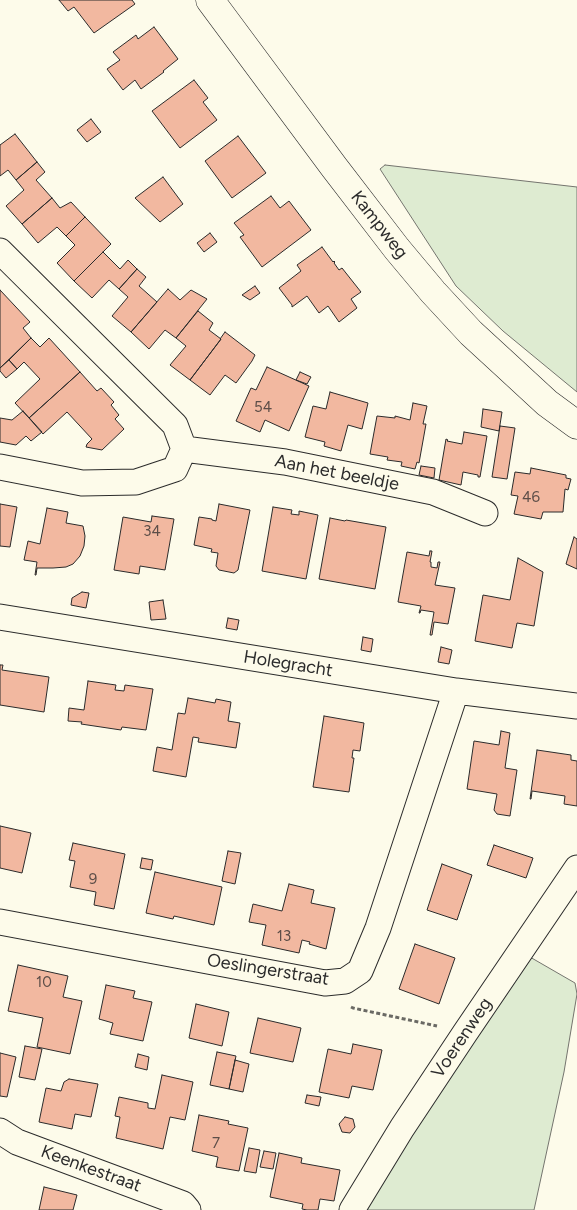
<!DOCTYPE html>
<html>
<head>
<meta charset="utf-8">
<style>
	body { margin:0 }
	canvas { display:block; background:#fdfbea }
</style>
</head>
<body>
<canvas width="577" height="1210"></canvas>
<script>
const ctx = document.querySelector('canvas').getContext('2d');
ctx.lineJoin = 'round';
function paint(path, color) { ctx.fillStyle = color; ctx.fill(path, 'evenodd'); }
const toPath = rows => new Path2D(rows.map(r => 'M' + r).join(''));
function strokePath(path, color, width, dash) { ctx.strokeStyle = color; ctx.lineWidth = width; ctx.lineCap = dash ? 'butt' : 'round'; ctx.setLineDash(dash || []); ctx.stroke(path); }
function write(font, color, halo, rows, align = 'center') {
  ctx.font = font + ' Figtree,sans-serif'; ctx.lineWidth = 4; ctx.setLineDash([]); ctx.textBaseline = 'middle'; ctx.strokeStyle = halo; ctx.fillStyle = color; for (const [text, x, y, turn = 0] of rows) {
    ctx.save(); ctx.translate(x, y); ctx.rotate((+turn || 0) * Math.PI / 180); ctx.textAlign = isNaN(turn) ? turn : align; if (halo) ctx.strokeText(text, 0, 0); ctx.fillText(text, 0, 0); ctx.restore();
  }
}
const green = toPath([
	[385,165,577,187,577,392,503,331,456,286,380,169,385,165],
	[523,953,575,983,577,994,564,1072,534,1210,359,1210,523,953]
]);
const building = toPath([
	[59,0,132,0,135,4,94,33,74,7,68,11,59,0],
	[154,27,178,59,163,71,164,72,141,89,135,80,123,90,107,69,120,60,113,52,136,35,138,39,154,27],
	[194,80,208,98,203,102,217,120,180,148,152,111,194,80],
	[91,119,101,132,87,142,77,130,91,119],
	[15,134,37,162,16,180,8,170,0,176,0,145,15,134],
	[238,136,266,173,232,198,205,161,238,136],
	[37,162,45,172,36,180,52,198,22,224,6,206,24,190,16,180,37,162],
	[163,177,183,204,160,222,135,198,163,177],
	[271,196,280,208,289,201,311,230,262,267,240,237,244,235,234,223,271,196],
	[52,198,60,208,71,202,85,217,66,236,57,227,38,243,22,224,52,198],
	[85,217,111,244,74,281,57,263,75,245,66,236,85,217],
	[210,233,217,242,204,252,197,243,210,233],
	[322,247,333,262,334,261,335,262,334,263,339,270,342,268,361,292,351,299,357,308,339,322,328,306,319,313,307,296,292,307,292,305,279,288,301,271,297,265,322,247],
	[103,252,120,269,128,260,137,269,119,289,109,280,92,298,74,281,103,252],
	[137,269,146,277,139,286,157,302,131,332,112,316,128,297,119,289,137,269],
	[255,286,260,293,250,300,242,295,255,286],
	[168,289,180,300,191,290,207,299,176,338,165,330,149,349,131,332,168,289],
	[0,290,30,322,23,328,31,338,0,368,0,290],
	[198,311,213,323,209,330,221,339,190,380,170,365,186,346,176,338,198,311],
	[225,332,255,355,252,361,236,383,225,375,210,395,190,380,221,339,220,339,225,332],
	[31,338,40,347,49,338,80,372,29,418,15,403,40,379,24,362,17,369,9,360,31,338],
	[9,360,17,369,6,378,0,371,0,368,9,360],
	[267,367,309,386,289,431,265,420,260,432,236,421,251,388,256,390,267,367],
	[80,372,97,391,101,388,114,402,111,405,119,415,115,419,124,429,102,450,86,447,87,444,92,439,67,412,43,434,29,418,80,372],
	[300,372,311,377,307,384,296,380,300,372],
	[330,392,368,403,362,429,348,425,341,451,324,446,325,442,305,437,313,406,326,409,330,392],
	[413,403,427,406,423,424,426,424,419,463,417,462,415,469,401,466,402,462,387,460,388,457,370,454,377,416,395,418,395,416,410,420,413,403],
	[483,409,502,412,499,431,481,427,483,409],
	[23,411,42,432,31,441,26,436,16,445,0,442,0,418,12,420,23,411],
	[500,426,515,428,507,479,492,477,500,426],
	[464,432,487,436,480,477,478,477,478,475,463,472,461,485,439,480,446,439,448,440,447,441,462,444,464,432],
	[421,466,435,468,434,478,419,475,421,466],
	[531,468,566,475,566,478,571,479,568,490,565,489,563,512,543,512,541,519,514,514,518,496,511,495,515,472,530,474,531,468],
	[0,504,17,507,10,547,0,546,0,504],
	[219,504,250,510,238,570,234,573,219,570,216,566,218,553,211,552,212,549,194,545,199,517,212,519,212,520,216,521,219,504],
	[273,507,292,510,291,514,299,515,299,511,318,515,306,579,262,571,273,507],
	[47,508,68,512,66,523,83,526,85,536,84,546,80,556,73,564,66,567,53,568,37,568,36,575,35,575,37,562,24,560,28,541,40,544,47,508],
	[152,516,174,519,165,570,140,566,139,574,114,570,123,517,151,522,152,516],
	[330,518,345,521,346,520,386,527,375,589,319,579,330,518],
	[574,537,577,539,577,569,566,564,574,537],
	[430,551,432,551,430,562,431,562,431,567,437,568,438,562,440,562,435,585,455,588,448,624,434,622,432,635,430,635,434,612,421,610,420,613,419,613,421,606,398,602,407,552,429,556,430,551],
	[518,558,543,572,534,626,517,623,512,648,475,641,483,595,510,600,518,558],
	[82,592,89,593,86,608,71,605,72,598,82,592],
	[163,600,166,619,151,620,149,602,163,600],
	[228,618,239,620,237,630,226,628,228,618],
	[363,637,373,639,371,652,361,650,363,637],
	[441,647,452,650,449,664,438,662,441,647],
	[0,665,3,665,2,670,49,677,44,712,0,705,0,665],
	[88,681,116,685,115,690,124,691,125,685,153,689,146,730,122,727,121,730,81,724,82,722,68,721,69,708,84,710,88,681],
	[188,698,215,703,216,699,231,702,228,721,240,723,236,748,198,742,199,738,193,737,186,777,153,771,157,747,172,750,178,713,185,714,188,698],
	[324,716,364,723,360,751,353,750,352,758,354,758,349,792,313,787,324,716],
	[501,731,510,733,505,768,517,770,510,816,497,814,494,810,497,794,467,789,474,741,499,745,501,731],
	[537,750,571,755,571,760,577,761,577,806,564,804,565,796,532,791,531,799,530,799,537,750],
	[0,826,31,833,22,873,0,868,0,826],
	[73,843,125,854,114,909,94,905,96,892,70,887,75,861,69,860,73,843],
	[494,845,533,858,526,878,487,865,494,845],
	[228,851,241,853,235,884,222,881,228,851],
	[142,858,153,860,151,870,140,868,142,858],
	[442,864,472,875,457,920,427,910,442,864],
	[155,872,222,887,214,925,174,916,173,919,146,913,155,872],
	[289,884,314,890,311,903,335,908,326,949,309,944,310,942,302,940,299,953,262,945,266,925,249,922,253,904,282,911,289,884],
	[415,944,455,958,439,1004,399,989,415,944],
	[18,965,68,976,63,997,82,1001,70,1054,37,1047,43,1018,8,1011,18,965],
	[106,985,135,991,133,998,152,1002,143,1041,110,1034,113,1023,99,1019,106,985],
	[196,1004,229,1012,222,1046,189,1038,196,1004],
	[258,1018,301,1028,293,1062,250,1053,258,1018],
	[353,1044,382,1050,373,1090,352,1086,349,1098,319,1092,328,1049,351,1054,353,1044],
	[25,1046,42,1049,35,1080,19,1077,25,1046],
	[217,1052,236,1056,229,1089,210,1085,217,1052],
	[0,1053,16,1057,7,1097,0,1096,0,1053],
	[138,1054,149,1057,147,1070,135,1067,138,1054],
	[235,1060,249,1064,243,1092,229,1089,235,1060],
	[162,1075,193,1082,185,1120,170,1117,163,1149,116,1138,120,1117,115,1116,119,1097,148,1103,148,1108,155,1109,162,1075],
	[69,1079,98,1084,91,1117,75,1114,72,1129,39,1122,46,1088,61,1091,64,1082,69,1079],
	[307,1095,321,1097,319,1106,305,1103,307,1095],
	[199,1115,229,1121,228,1124,248,1128,239,1171,216,1167,218,1157,192,1151,199,1115],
	[345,1117,353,1119,355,1127,350,1133,342,1132,339,1124,345,1117],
	[249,1148,260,1150,256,1173,244,1171,249,1148],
	[264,1151,276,1153,273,1169,260,1167,264,1151],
	[279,1153,302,1158,301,1163,340,1170,334,1201,320,1199,318,1210,307,1210,302,1209,303,1204,270,1197,279,1153],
	[44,1187,77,1195,73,1210,39,1210,44,1187]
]);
const path = toPath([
	[351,1007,353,1008,437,1026]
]);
const minor = toPath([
	[0,251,175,425,184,449,285,462,433,492,485,513],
	[0,467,82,483,136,482,175,469,184,449],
	[0,617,456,691,577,706],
	[0,922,325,983,345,981,360,971,378,928,456,691],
	[0,1131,17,1142,183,1204,188,1210],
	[352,1210,402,1128,465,1033,577,868]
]);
const secondary = toPath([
	[210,0,334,167,397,249,433,292,471,333,508,367,547,403,577,425]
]);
const numberNames = [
	["54",263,408],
	["46",531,498],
	["34",152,532],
	["9",93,880],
	["13",284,937],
	["10",44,983],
	["7",216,1144]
];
const streetNames = [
	["Kampweg",379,225,52],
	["Aan het beeldje",337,473,11],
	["Holegracht",288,664,9],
	["Oeslingerstraat",268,970,9],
	["Voerenweg",462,1038,-56],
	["Keenkestraat",91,1169,20]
];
paint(green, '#deebd1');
strokePath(green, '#74746e', 1);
paint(building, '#f2b8a0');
strokePath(building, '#2b2b2b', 1);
strokePath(minor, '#2b2b2b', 27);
strokePath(secondary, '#2b2b2b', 29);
strokePath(path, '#6a6964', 3, [4, 2.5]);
strokePath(minor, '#fdfbea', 25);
strokePath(secondary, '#fdfbea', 28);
write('15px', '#5d4e48', null, numberNames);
write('18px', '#2b2b2b', '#fdfbea', streetNames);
</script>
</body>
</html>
